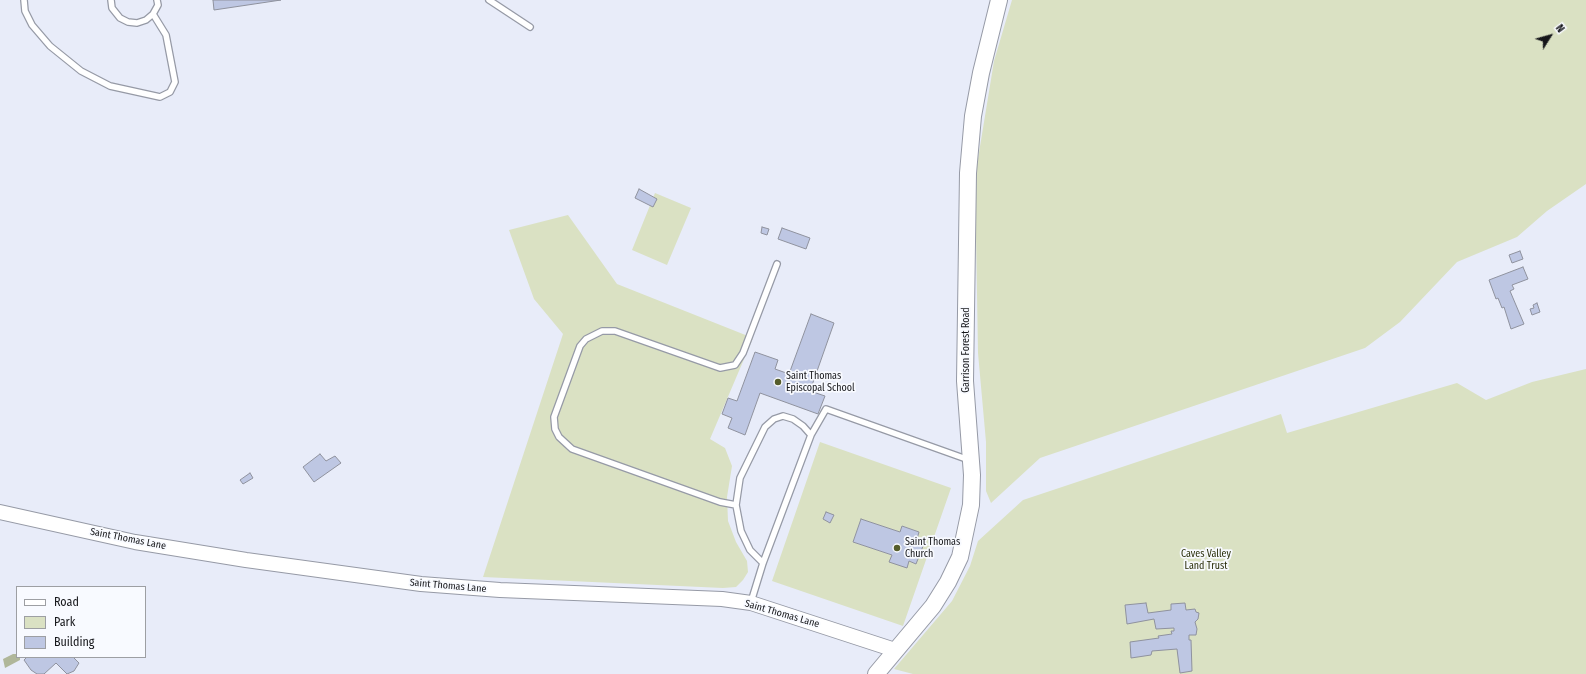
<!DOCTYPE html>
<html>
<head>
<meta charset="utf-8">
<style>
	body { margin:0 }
	#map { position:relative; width:1586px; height:674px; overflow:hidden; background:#e8ecf9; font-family:"Fira Sans Condensed",sans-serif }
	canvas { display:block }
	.legend { position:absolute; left:16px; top:586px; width:130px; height:72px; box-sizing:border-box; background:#f8faff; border:1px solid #9d9fa3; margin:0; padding:5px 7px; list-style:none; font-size:12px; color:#15161a }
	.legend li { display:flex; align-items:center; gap:8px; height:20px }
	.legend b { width:20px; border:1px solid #9d9fa3 }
	.north { position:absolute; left:1530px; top:16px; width:40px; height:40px; -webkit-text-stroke:3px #f8faff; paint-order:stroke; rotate:53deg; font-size:11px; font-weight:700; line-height:16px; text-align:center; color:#15161a }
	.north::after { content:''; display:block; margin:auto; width:14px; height:18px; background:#15161a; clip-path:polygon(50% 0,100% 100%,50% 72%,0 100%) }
</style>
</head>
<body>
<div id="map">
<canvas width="1586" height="674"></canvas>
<ul class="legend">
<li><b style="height:5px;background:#fff"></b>Road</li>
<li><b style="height:11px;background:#dae1c3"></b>Park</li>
<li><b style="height:11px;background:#bec7e3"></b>Building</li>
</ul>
<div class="north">N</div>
</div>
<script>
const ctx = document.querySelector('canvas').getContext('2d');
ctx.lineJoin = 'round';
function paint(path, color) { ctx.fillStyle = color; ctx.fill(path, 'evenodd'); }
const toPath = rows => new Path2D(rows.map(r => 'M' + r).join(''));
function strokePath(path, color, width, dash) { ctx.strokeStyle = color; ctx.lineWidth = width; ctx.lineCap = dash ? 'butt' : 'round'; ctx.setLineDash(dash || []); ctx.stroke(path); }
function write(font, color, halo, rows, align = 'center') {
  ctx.font = font + ' "Fira Sans Condensed",sans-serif'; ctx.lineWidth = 3.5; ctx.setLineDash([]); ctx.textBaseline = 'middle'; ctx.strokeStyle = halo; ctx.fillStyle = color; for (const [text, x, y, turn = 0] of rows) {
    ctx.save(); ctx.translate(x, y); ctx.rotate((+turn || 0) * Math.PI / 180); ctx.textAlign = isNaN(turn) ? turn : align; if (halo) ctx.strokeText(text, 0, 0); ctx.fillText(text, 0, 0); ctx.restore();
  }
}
const green = toPath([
	[1012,0,1586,0,1586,184,1547,211,1517,237,1457,262,1400,322,1365,348,1040,458,991,503,986,491,986,442,978,353,975,177,994,61],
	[655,193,691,208,667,265,632,250],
	[568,215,617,284,753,338,710,439,725,448,732,466,727,497,728,521,736,542,747,561,748,572,743,580,736,587,723,588,483,577,563,334,534,299,509,230],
	[1586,369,1586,674,913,674,894,669,952,601,970,566,978,541,1023,500,1281,414,1287,433,1457,383,1486,400,1532,382],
	[820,442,951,488,903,626,772,581],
	[861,519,900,532,902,526,919,532,917,539,924,541,916,564,909,561,890,562,892,555,853,542]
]);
const water = toPath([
	[13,654,17,654,17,657,20,657,20,660,5,668,3,659]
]);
const building = toPath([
	[213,0,281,0,214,10,213,0],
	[639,189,657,199,653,207,635,198,639,189],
	[762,227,769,229,767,235,761,233,762,227],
	[782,228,810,238,806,249,778,239,782,228],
	[1520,251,1523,259,1512,263,1509,255,1520,251],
	[1523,267,1528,279,1512,285,1514,289,1510,291,1524,324,1511,329,1504,307,1502,308,1498,298,1496,299,1489,280,1523,267],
	[1537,303,1540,312,1532,315,1530,309,1534,308,1533,305,1537,303],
	[811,314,834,323,810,391,825,396,818,414,760,393,745,435,728,428,732,418,722,414,728,398,737,401,755,352,778,360,775,369,789,374,811,314],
	[320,454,326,461,335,456,341,463,314,482,303,467,320,454],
	[250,473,253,478,243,484,240,480,250,473],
	[826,512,834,515,830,523,823,519,826,512],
	[861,519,900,532,902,526,919,532,917,539,925,541,916,564,909,561,907,568,889,562,892,555,853,542,861,519],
	[1146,603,1148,613,1171,610,1171,604,1185,603,1186,610,1195,609,1196,612,1199,613,1198,619,1195,622,1197,629,1196,635,1189,635,1189,640,1191,640,1192,671,1180,673,1177,649,1152,651,1151,655,1131,658,1130,642,1159,638,1158,636,1172,634,1171,631,1174,631,1174,628,1156,629,1154,619,1127,624,1125,605,1146,603],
	[27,657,73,657,79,663,74,671,67,674,56,663,44,674,37,674,31,670,24,660,27,657]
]);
const service = toPath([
	[24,0,25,11,32,25,50,46,81,71,110,86,160,97,170,92,175,82,166,35,153,14],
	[111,0,112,8,120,18,128,22,137,23,146,20,153,14,158,5,157,0],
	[489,0,530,27],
	[811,435,826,409,969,460],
	[736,505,720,502,572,449,559,437,555,429,554,417,580,346,586,339,602,331,615,331,720,368,735,365,743,353,777,264],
	[751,602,763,563,811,435,803,426,793,419,783,416,774,419,765,427,740,478,736,505,741,531,750,550,763,563]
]);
const tertiary = toPath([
	[0,512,135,542,246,560,421,584,500,590,722,599,751,603,895,650]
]);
const secondary = toPath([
	[876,674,933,606,948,582,960,557,971,505,972,475,965,381,968,173,973,116,981,73,999,0]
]);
const markers = [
	[778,382,4,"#555d2c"],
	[897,548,4,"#555d2c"]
];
const streetNames = [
	["Garrison Forest Road",966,350,-90],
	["Saint Thomas Lane",128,539,11],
	["Saint Thomas Lane",448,586,5],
	["Saint Thomas Lane",782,614,16]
];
const poiNames = [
	["Saint Thomas",786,376],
	["Episcopal School",786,388],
	["Saint Thomas",905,542],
	["Church",905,554]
];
const parkNames = [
	["Caves Valley",1206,554],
	["Land Trust",1206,566]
];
paint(green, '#dae1c3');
paint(water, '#b0b79a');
paint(building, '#bec7e3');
strokePath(building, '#8f929e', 1);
strokePath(service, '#969aa6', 8);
strokePath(tertiary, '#969aa6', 16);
strokePath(secondary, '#969aa6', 18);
strokePath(service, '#fff', 5.5);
strokePath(tertiary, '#fff', 14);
strokePath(secondary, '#fff', 16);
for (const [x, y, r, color] of markers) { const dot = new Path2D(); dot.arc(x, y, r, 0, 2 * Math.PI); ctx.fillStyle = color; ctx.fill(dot); strokePath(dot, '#f8faff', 1.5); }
write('10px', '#15161a', '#f8faff', streetNames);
write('10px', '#15161a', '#f8faff', poiNames, 'left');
write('10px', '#282d08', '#f8faff', parkNames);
</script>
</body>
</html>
